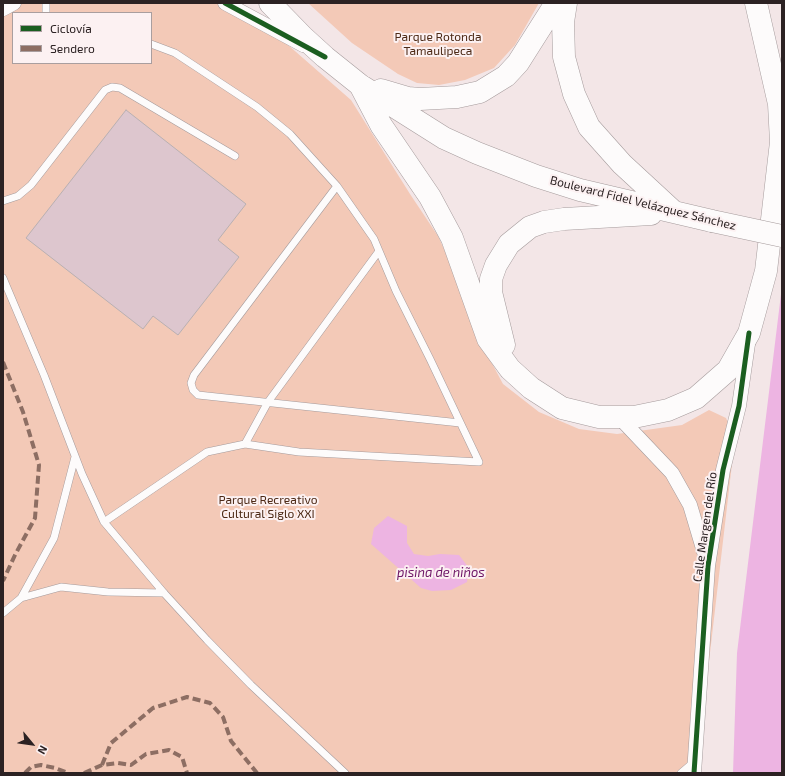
<!DOCTYPE html>
<html>
<head>
<meta charset="utf-8">
<style>
	body { margin:0 }
	#map { position:relative; width:785px; height:776px; overflow:hidden; background:#f3e6e7; font-family:"Exo 2",sans-serif }
	canvas { display:block }
	.frame { position:absolute; inset:0; border:4px solid #2c2223; pointer-events:none }
	.legend { position:absolute; left:12px; top:12px; width:140px; height:52px; box-sizing:border-box; background:#fcf1f2; border:1px solid #a99e9f; margin:0; padding:5px 7px; list-style:none; font-size:12px; color:#2c2223 }
	.legend li { display:flex; align-items:center; gap:8px; height:20px }
	.legend b { width:20px; border:1px solid #a99e9f }
	.north { position:absolute; left:12px; top:724px; width:40px; height:40px; -webkit-text-stroke:3px #fcf1f2; paint-order:stroke; rotate:119deg; font-size:11px; font-weight:700; line-height:16px; text-align:center; color:#2c2223 }
	.north::after { content:''; display:block; margin:auto; width:14px; height:18px; background:#2c2223; clip-path:polygon(50% 0,100% 100%,50% 72%,0 100%) }
</style>
</head>
<body>
<div id="map">
<canvas width="785" height="776"></canvas>
<div class="frame"></div>
<ul class="legend">
<li><b style="height:5px;background:#1b5e20"></b>Ciclovía</li>
<li><b style="height:5px;background:#8d6e63"></b>Sendero</li>
</ul>
<div class="north">N</div>
</div>
<script>
const ctx = document.querySelector('canvas').getContext('2d');
ctx.lineJoin = 'round';
function paint(path, color) { ctx.fillStyle = color; ctx.fill(path, 'evenodd'); }
const toPath = rows => new Path2D(rows.map(r => 'M' + r).join(''));
function strokePath(path, color, width, dash) { ctx.strokeStyle = color; ctx.lineWidth = width; ctx.lineCap = dash ? 'butt' : 'round'; ctx.setLineDash(dash || []); ctx.stroke(path); }
function write(font, color, halo, rows, align = 'center') {
  ctx.font = font + ' "Exo 2",sans-serif'; ctx.lineWidth = 4; ctx.setLineDash([]); ctx.textBaseline = 'middle'; ctx.strokeStyle = halo; ctx.fillStyle = color; for (const [text, x, y, turn = 0] of rows) {
    ctx.save(); ctx.translate(x, y); ctx.rotate((+turn || 0) * Math.PI / 180); ctx.textAlign = isNaN(turn) ? turn : align; if (halo) ctx.strokeText(text, 0, 0); ctx.fillText(text, 0, 0); ctx.restore();
  }
}
const green = toPath([
	[3,3,242,3,248,10,351,100,410,194,438,236,455,273,480,341,503,384,539,412,579,429,617,434,682,425,709,410,726,418,735,438,696,773,3,773],
	[13,13,151,13,151,63,13,63],
	[308,3,539,3,515,45,494,68,465,80,439,85,417,83,398,74,352,43]
]);
const water = toPath([
	[782,286,782,773,733,773,737,653],
	[388,516,407,526,407,543,414,554,428,556,440,554,459,555,469,568,467,582,451,590,432,591,421,588,371,544,374,528]
]);
const building = toPath([
	[126,110,246,204,218,240,239,257,178,335,153,316,143,329,26,238,126,110]
]);
const service = toPath([
	[46,13,46,3],
	[337,186,194,375,191,383,193,390,198,395,460,423],
	[3,201,18,196,31,185,105,90,112,87,120,88,235,156],
	[3,278,44,375,82,474,104,522,207,452,245,444,299,452,479,462,430,359,396,291,374,239,337,186,290,134,257,107,175,53,151,44],
	[245,444,268,402,379,251],
	[104,522,164,593,207,640,251,685,345,773],
	[21,598,61,587,108,592,164,593],
	[3,613,21,598,54,538,75,457],
	[681,773,694,762]
]);
const minor = toPath([
	[225,3,303,45],
	[3,9,14,3],
	[618,416,672,473,690,505,707,562],
	[694,773,708,566,723,470,739,406,748,344]
]);
const primary = toPath([
	[270,3,303,37,325,57,360,85,444,138,477,153,536,176,580,190,712,221],
	[566,3,563,22,564,57,574,94,589,127,622,164,674,212],
	[360,85,381,125,430,197,452,238,488,339,510,369,531,388,562,408,599,417,634,417,668,410,696,398,728,370,749,333,766,271,781,142,779,104,756,3],
	[381,90,408,98,420,99,457,97,480,92,506,76,518,63,556,3],
	[504,345,491,292,491,279,496,265,509,244,530,227,544,222,564,219,651,214]
]);
const primaryBridge = toPath([
	[712,221,782,236]
]);
const quiet = toPath([
	[3,362,23,412,39,465,35,518,15,555,3,581],
	[102,765,111,743,153,708,187,697,210,703,223,717,231,741,257,773],
	[25,773,31,767,41,765,55,768,68,773],
	[84,773,102,765,118,763,131,765,146,754,169,750,182,757,187,773]
]);
const cycleway = toPath([
	[225,3,325,57],
	[694,773,708,566,723,470,739,406,749,333]
]);
const parkNames = [
	["Parque Rotonda",438,37],
	["Tamaulipeca",438,51],
	["Parque Recreativo",268,500],
	["Cultural Siglo XXI",268,514]
];
const streetNames = [
	["Boulevard Fidel Velázquez Sánchez",643,203,14],
	["Calle Margen del Río",705,527,-82]
];
const waterNames = [
	["pisina de niños",441,573]
];
paint(green, '#f3c9b7');
paint(water, '#edb4e2');
paint(building, '#ddc6ce');
strokePath(building, '#b9b0b2', 1);
strokePath(service, '#a59b9c', 8);
strokePath(minor, '#a59b9c', 15);
strokePath(primary, '#a59b9c', 23);
strokePath(service, '#fdfbfb', 7);
strokePath(minor, '#fdfbfb', 14);
strokePath(primary, '#fdfbfb', 22);
strokePath(primaryBridge, '#a59b9c', 23, []);
strokePath(primaryBridge, '#fdfbfb', 22);
strokePath(quiet, '#8d6e63', 4, [8, 4]);
strokePath(cycleway, '#1b5e20', 5);
write('12px', '#4d2a16', '#fcf1f2', parkNames);
write('12px', '#2c2223', '#fcf1f2', streetNames);
write('italic 13px', '#6e1667', '#fcf1f2', waterNames);
</script>
</body>
</html>
